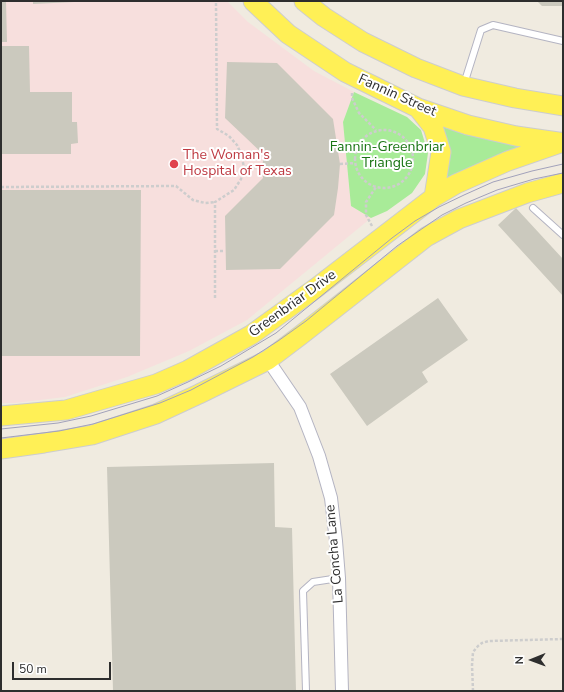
<!DOCTYPE html>
<html>
<head>
<meta charset="utf-8">
<style>
	body { margin:0 }
	#map { position:relative; width:564px; height:692px; overflow:hidden; background:#f0ebe0; font-family:"Nunito Sans",sans-serif }
	canvas { display:block }
	.frame { position:absolute; inset:0; border:2px solid #2e2e2e; pointer-events:none }
	.north { position:absolute; left:512px; top:640px; width:40px; height:40px; -webkit-text-stroke:3px #fff; paint-order:stroke; rotate:269deg; font-size:11px; font-weight:700; line-height:16px; text-align:center; color:#2e2e2e }
	.north::after { content:''; display:block; margin:auto; width:14px; height:18px; background:#2e2e2e; clip-path:polygon(50% 0,100% 100%,50% 72%,0 100%) }
	.scale { position:absolute; left:12px; top:662px; width:99px; height:18px; box-sizing:border-box; border:2px solid #2e2e2e; border-top:0; padding-left:5px; font-size:12px; line-height:14px; white-space:nowrap; color:#2e2e2e; -webkit-text-stroke:3px #fff; paint-order:stroke }
</style>
</head>
<body>
<div id="map">
<canvas width="564" height="692"></canvas>
<div class="frame"></div>
<div class="north">N</div>
<div class="scale">50 m</div>
</div>
<script>
const ctx = document.querySelector('canvas').getContext('2d');
ctx.lineJoin = 'round';
function paint(path, color) { ctx.fillStyle = color; ctx.fill(path, 'evenodd'); }
const toPath = rows => new Path2D(rows.map(r => 'M' + r).join(''));
function strokePath(path, color, width, dash) { ctx.strokeStyle = color; ctx.lineWidth = width; ctx.lineCap = dash ? 'butt' : 'round'; ctx.setLineDash(dash || []); ctx.stroke(path); }
function write(font, color, halo, rows, align = 'center') {
  ctx.font = font + ' "Nunito Sans",sans-serif'; ctx.lineWidth = 4; ctx.setLineDash([]); ctx.textBaseline = 'middle'; ctx.strokeStyle = halo; ctx.fillStyle = color; for (const [text, x, y, turn = 0] of rows) {
    ctx.save(); ctx.translate(x, y); ctx.rotate((+turn || 0) * Math.PI / 180); ctx.textAlign = isNaN(turn) ? turn : align; if (halo) ctx.strokeText(text, 0, 0); ctx.fillText(text, 0, 0); ctx.restore();
  }
}
const medical = toPath([
	[1,1,227,1,248,22,314,71,354,92,343,122,351,206,371,218,247,320,189,351,127,377,65,397,15,403,1,403]
]);
const green = toPath([
	[354,92,407,117,421,130,428,153,425,174,412,193,387,211,371,218,351,206,343,122],
	[445,124,518,143,519,149,449,180,444,176,442,128]
]);
const building = toPath([
	[1,1,6,1,7,42,1,42],
	[33,1,74,1,74,2,33,4],
	[537,1,563,1,563,6,542,6],
	[1,46,29,46,30,92,72,92,72,122,77,122,78,143,71,144,71,154,1,154],
	[227,62,277,63,333,119,340,164,338,188,334,215,280,269,226,270,225,216,263,178,262,167,264,155,225,118],
	[1,190,141,190,140,356,1,356],
	[516,208,563,259,563,296,498,225],
	[438,298,468,340,422,372,428,382,367,426,330,374],
	[274,463,275,527,292,528,296,691,113,691,107,467]
]);
const path = toPath([
	[216,3,217,129,229,136,237,145,241,154,244,167,262,167],
	[352,93,352,98,359,113,376,130],
	'355 159a29 29 0 1 1 58 0a29 29 0 1 1-58 0Z',
	[340,164,355,163],
	[1,187,176,186,193,200,205,203,215,202],
	[372,226,366,215,366,202,376,187],
	[215,251,225,251],
	[215,298,215,202,234,190,241,179,244,167],
	[473,691,472,665,473,652,478,646,482,643,489,641,563,639]
]);
const service = toPath([
	[464,84,481,30,493,25,563,41],
	[533,208,563,235],
	[306,691,303,591,313,582,339,578]
]);
const minor = toPath([
	[268,360,300,407,319,456,331,498,336,541,339,578,342,691]
]);
const primary = toPath([
	[253,1,288,34,345,72,418,108,468,125,516,136,558,142],
	[304,1,324,17,363,42,416,68,463,86,515,98,563,106],
	[418,108,433,127,441,152,434,197],
	[1,416,66,410,156,384,188,370,251,335,316,288,434,197,456,184,508,161,563,142],
	[1,449,44,443,92,435,156,414,199,394,268,360,301,335,426,237,459,219,527,193,563,183]
]);
const tram = toPath([
	[1,429,58,423,91,416,157,396,188,382,221,366,276,333,392,238,415,221,439,207,464,195,493,182,532,171,563,164],
	[1,438,59,431,93,424,160,403,191,390,253,357,278,341,306,321,397,246,442,215,466,203,497,190,534,179,563,173]
]);
const markers = [
	[174,164,5,"#e0444e"]
];
const streetNames = [
	["Fannin Street",397,96,24],
	["Greenbriar Drive",293,304,-36],
	["La Concha Lane",335,554,-95]
];
const parkNames = [
	["Fannin-Greenbriar",387,148],
	["Triangle",387,164]
];
const healthNames = [
	["The Woman's",183,156],
	["Hospital of Texas",183,172]
];
paint(medical, '#f7dfdd');
paint(green, '#a8eb98');
paint(building, '#cbc9be');
strokePath(service, '#b4b4c2', 8);
strokePath(minor, '#b4b4c2', 14);
strokePath(primary, '#cdcdcd', 21);
strokePath(path, '#cdcdcd', 2.5, [3, 2]);
strokePath(service, '#fff', 6);
strokePath(minor, '#fff', 12);
strokePath(primary, '#fff056', 19);
strokePath(tram, '#a1a1ba', 1);
for (const [x, y, r, color] of markers) { const dot = new Path2D(); dot.arc(x, y, r, 0, 2 * Math.PI); ctx.fillStyle = color; ctx.fill(dot); strokePath(dot, '#fff', 1.5); }
write('14px', '#2e2e2e', '#fff', streetNames);
write('14px', '#1a7514', '#fff', parkNames);
write('14px', '#be3a42', '#fff', healthNames, 'left');
</script>
</body>
</html>
